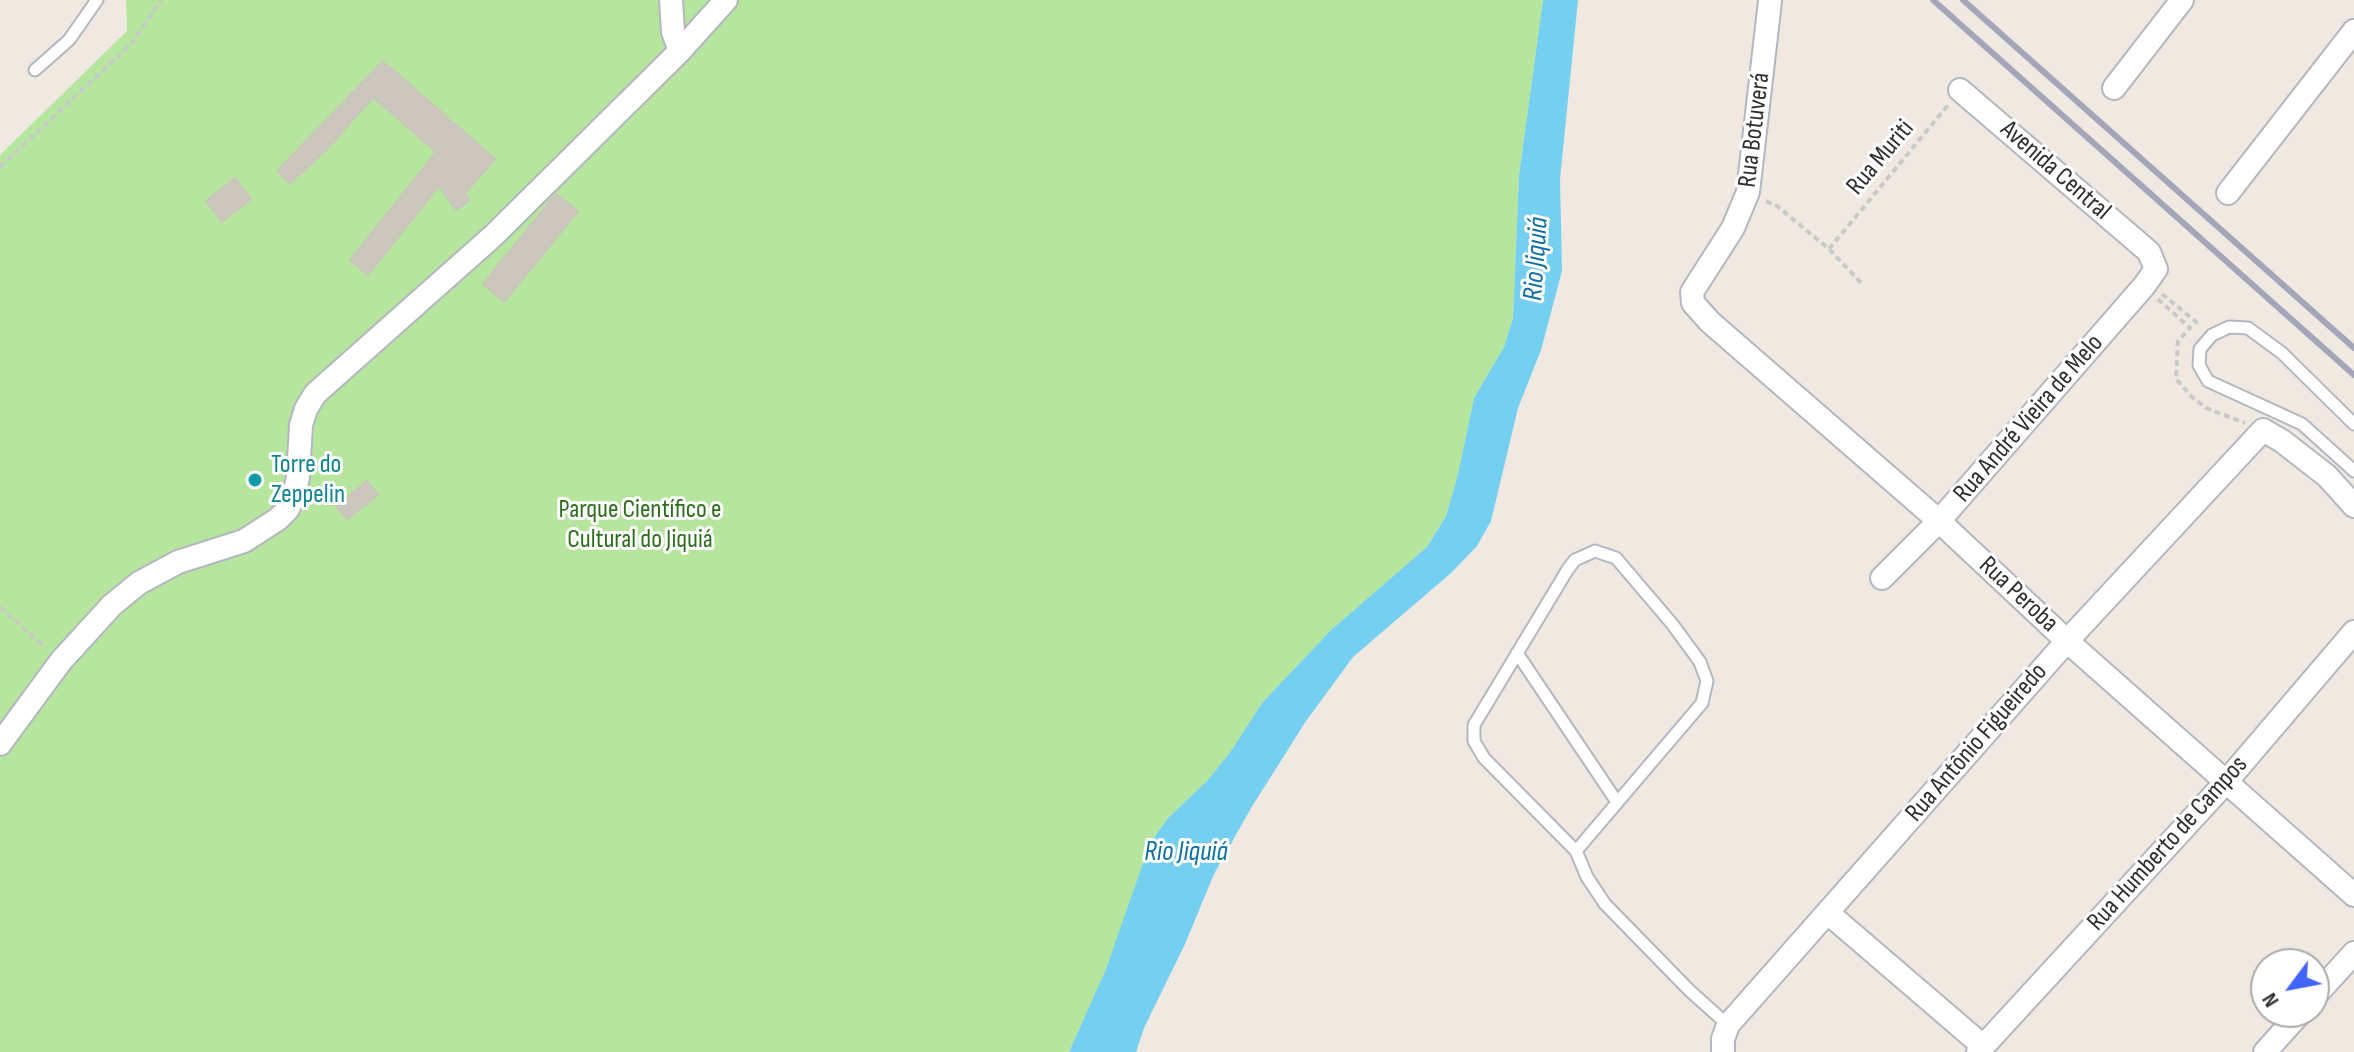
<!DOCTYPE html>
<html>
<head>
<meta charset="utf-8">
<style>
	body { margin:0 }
	#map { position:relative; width:2354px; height:1052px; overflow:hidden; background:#efe9e1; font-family:"Sofia Sans Condensed",sans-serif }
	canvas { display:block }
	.north { position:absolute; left:2250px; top:948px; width:80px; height:80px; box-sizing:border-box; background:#fff; border:2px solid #ababab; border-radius:50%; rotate:238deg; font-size:22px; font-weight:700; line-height:32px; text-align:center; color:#2e2e2e }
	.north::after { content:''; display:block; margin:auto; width:28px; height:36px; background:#4264fb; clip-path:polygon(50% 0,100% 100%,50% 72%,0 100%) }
</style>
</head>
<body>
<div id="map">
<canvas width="2354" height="1052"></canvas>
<div class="north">N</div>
</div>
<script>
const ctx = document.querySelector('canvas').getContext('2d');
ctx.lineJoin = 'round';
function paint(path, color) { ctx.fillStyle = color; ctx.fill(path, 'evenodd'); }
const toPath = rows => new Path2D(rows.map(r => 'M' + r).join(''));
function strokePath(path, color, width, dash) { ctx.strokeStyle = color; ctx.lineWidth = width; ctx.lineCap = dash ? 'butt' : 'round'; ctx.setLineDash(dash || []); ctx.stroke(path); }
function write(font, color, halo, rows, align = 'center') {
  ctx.font = font + ' "Sofia Sans Condensed",sans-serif'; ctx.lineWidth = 6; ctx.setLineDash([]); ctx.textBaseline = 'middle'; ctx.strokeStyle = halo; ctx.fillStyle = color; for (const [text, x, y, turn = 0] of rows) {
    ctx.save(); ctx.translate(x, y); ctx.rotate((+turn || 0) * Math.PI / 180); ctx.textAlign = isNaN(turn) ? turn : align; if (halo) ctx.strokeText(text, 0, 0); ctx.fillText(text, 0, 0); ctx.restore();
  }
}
const green = toPath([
	[126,0,1543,0,1519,176,1513,318,1504,347,1474,398,1458,474,1446,516,1427,547,1331,630,1262,703,1231,751,1207,781,1168,818,1155,836,1106,969,1069,1052,0,1052,0,155,127,31]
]);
const water = toPath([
	[1543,0,1578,0,1560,179,1562,271,1541,350,1518,408,1491,521,1477,546,1451,573,1353,657,1306,721,1251,808,1214,874,1185,944,1144,1028,1136,1052,1069,1052,1106,969,1141,869,1155,836,1168,818,1207,781,1231,751,1262,703,1331,630,1427,547,1446,516,1458,474,1474,398,1504,347,1513,318,1519,176]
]);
const building = toPath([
	[383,61,495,159,465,193,470,200,456,210,439,186,368,275,350,260,436,152,373,97,329,147,290,184,277,171,383,61],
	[235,178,251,199,222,222,206,201,235,178],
	[556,194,578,211,504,302,483,284,556,194],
	[367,481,378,495,347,519,336,506,367,481]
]);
const path = toPath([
	[0,167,132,43,161,0],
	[1766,201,1777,206,1829,249,1863,285],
	[1829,249,1949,104],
	[2162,294,2200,325],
	[2158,299,2190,328,2178,341,2176,379,2192,397,2206,408,2245,423],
	[0,607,46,648]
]);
const service = toPath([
	[35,70,69,40,97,0],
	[2354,424,2282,353,2248,328,2229,327,2212,335,2200,349,2199,365,2208,381,2302,424,2354,471],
	[1517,653,1617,802],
	[1576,851,1702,703,1707,681,1700,662,1673,625,1616,558,1595,551,1575,560,1568,569,1474,725,1474,741,1484,758,1576,851,1587,877,1605,904,1690,991,1728,1025]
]);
const minor = toPath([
	[671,0,673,32,680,51],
	[1770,1,1748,192,1733,228,1692,292,1693,303,1710,322,1939,521,2067,641,2354,895],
	[2114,88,2182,0],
	[2228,193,2354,31],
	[1882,578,1939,521,2144,286,2156,269,2149,252,1960,90],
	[0,744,61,661,112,605,139,583,178,562,244,541,278,519,288,509,294,496,298,477,301,425,306,409,315,394,493,236,680,51,726,0],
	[1828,913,1983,1046],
	[2314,997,2354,953],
	[1723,1052,1723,1039,1728,1025,2067,641,2263,430,2282,441,2327,476,2354,506],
	[1978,1052,2226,782,2354,632],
	[2265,1052,2301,1012]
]);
const rail = toPath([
	[1933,0,2354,375],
	[1963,0,2354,348]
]);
const markers = [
	[255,480,8,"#0f9aa8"]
];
const streetNames = [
	["Rua Botuverá",1755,130,-83],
	["Rua Muriti",1881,158,-50],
	["Avenida Central",2055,171,41],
	["Rua André Vieira de Melo",2029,419,-49],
	["Rua Peroba",2018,595,43],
	["Rua Antônio Figueiredo",1977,743,-49],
	["Rua Humberto de Campos",2168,844,-48]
];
const cultureNames = [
	["Torre do",271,465],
	["Zeppelin",271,495]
];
const parkNames = [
	["Parque Científico e",640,510],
	["Cultural do Jiquiá",640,540]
];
const waterNames = [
	["Rio Jiquiá",1537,259,-86],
	["Rio Jiquiá",1186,853]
];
paint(green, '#b6e59e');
paint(water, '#75cff0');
paint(building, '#cbc7bf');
strokePath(building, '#cbc5ba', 2);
strokePath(service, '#b4b7c1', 15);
strokePath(minor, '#b4b7c1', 26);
strokePath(path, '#c9c9c9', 4, [6, 4]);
strokePath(service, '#fff', 11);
strokePath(minor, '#fff', 22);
strokePath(rail, '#a3a6b8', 6);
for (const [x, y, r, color] of markers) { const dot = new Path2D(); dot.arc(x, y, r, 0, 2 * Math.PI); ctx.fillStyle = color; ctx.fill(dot); strokePath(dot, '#fff', 3); }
write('26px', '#2e2e2e', '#fff', streetNames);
write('26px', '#0d838f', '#fff', cultureNames, 'left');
write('26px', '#2c6e1b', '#fff', parkNames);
write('italic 28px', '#0d6fa3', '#fff', waterNames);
</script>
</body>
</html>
